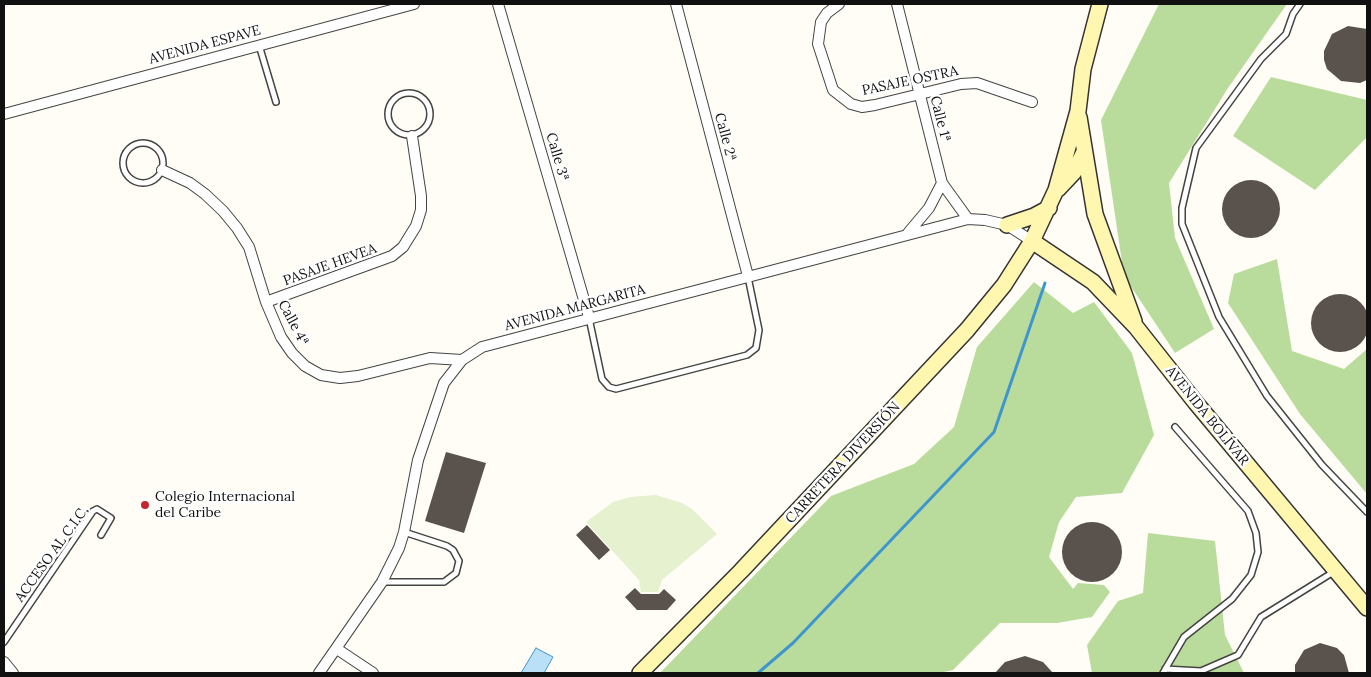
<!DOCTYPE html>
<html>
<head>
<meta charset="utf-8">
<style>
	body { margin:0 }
	#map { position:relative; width:1371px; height:677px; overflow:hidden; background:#fffdf5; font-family:Lora,serif }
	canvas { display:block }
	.frame { position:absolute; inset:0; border:5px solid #111; pointer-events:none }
</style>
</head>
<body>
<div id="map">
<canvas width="1371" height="677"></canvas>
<div class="frame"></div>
</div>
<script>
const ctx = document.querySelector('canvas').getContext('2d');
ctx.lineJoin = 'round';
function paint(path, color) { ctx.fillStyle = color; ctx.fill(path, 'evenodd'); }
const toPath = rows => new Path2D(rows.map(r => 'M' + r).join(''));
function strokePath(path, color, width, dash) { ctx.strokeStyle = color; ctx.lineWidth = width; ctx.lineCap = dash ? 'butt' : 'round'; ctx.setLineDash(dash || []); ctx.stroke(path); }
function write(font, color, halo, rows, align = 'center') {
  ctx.font = font + ' Lora,serif'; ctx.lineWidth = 5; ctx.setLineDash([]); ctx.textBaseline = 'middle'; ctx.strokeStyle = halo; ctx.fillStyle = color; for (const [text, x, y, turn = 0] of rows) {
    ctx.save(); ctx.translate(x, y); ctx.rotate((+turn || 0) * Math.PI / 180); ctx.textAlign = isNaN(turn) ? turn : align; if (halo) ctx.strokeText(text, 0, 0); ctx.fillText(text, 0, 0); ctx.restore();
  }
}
const forest = toPath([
	[1159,4,1287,4,1228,88,1169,183,1175,238,1214,329,1175,353,1124,276,1101,120],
	[1271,77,1367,100,1367,137,1315,190,1233,136],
	[1277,259,1292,351,1344,369,1367,349,1367,494,1300,414,1228,303,1234,274],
	[1034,282,1073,313,1094,302,1132,353,1154,435,1122,493,1076,497,1059,522,1049,557,1073,589,1078,583,1104,585,1110,592,1092,617,1057,623,1000,623,953,670,939,673,660,673,831,496,914,464,954,427,977,347],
	[1148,533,1215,541,1225,635,1244,673,1092,673,1087,645,1118,601,1143,593]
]);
const pitch = toPath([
	[656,495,682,503,692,509,717,534,662,580,658,592,641,592,639,580,586,522,613,502,630,497]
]);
const water = toPath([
	[536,648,553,657,544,673,521,673,536,648]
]);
const stream = toPath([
	[758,673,793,643,994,432,1045,283]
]);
const building = toPath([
	[1348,26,1367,29,1367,80,1360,83,1341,81,1327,69,1324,60,1324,51,1332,34],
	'1222 209a29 29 0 1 1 58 0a29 29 0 1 1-58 0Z',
	'1311 323a29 29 0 1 1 58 0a29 29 0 1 1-58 0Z',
	[446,452,486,463,464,533,425,521],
	'1062 552a30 30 0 1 1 60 0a30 30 0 1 1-60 0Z',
	[587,525,610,550,599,560,576,535],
	[635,588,641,594,659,594,664,589,676,600,667,610,637,610,625,597],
	[1320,643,1337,648,1344,655,1349,673,1295,673,1295,665,1304,650],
	[1025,656,1043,662,1053,673,995,673,1005,662]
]);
const lane = toPath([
	[1300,4,1293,14,1286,34,1261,59,1196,148,1182,208,1182,224,1219,317,1267,396,1322,465,1367,512],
	[259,45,276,102],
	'388 114a21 21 0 1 1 42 0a21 21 0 1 1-42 0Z',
	'123 163a20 20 0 1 1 40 0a20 20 0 1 1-40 0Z',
	[589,318,602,379,609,387,616,389,747,355,756,348,759,330,748,277],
	[382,582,444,582,456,573,459,561,453,550,447,546,404,532],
	[4,642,93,511,97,509,111,518,101,535],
	[1165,669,1201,671,1238,655,1261,617,1335,571],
	[1163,673,1184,637,1232,599,1251,575,1258,552,1256,533,1248,511,1175,427]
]);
const street = toPath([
	[498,4,589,317],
	[676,4,748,276],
	[839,4,827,13,821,22,818,44,833,90,851,104,862,107,875,105,961,84,977,83,1032,102],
	[897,4,942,183,968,219],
	[4,114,414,4],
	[162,170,190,183,205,194,223,211,237,228,249,247,266,302,281,337,292,353,305,366,321,375,340,378,358,376,430,358,462,360],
	[908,233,929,208,942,183],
	[266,302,392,256,403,247,416,226,421,210,421,196,412,136],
	[337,649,373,673],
	[4,662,13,673],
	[319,673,382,582,399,548,404,532,418,460,444,383,462,360,482,347,968,219,985,220,1007,225,1032,241]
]);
const secondary = toPath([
	[1079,117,1095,214,1134,321],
	[1058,189,1074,172,1084,152],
	[1007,225,1034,216,1049,208],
	[1032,241,1093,282,1136,327,1196,403,1367,608],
	[640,673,741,571,967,330,1004,285,1032,241,1056,190,1078,111,1083,69,1100,4]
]);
const markers = [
	[145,505,5,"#c4262e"]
];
const streetNames = [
	["AVENIDA ESPAVE",205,45,-15],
	["PASAJE OSTRA",910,81,-12],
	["Calle 1ª",940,119,76],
	["Calle 2ª",725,137,75],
	["Calle 3ª",557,157,74],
	["PASAJE HEVEA",330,265,-20],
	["AVENIDA MARGARITA",575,308,-15],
	["Calle 4ª",293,323,62],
	["AVENIDA BOLÍVAR",1207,416,51],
	["CARRETERA DIVERSIÓN",843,463,-47],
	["ACCESO AL C.I.C.",52,554,-54]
];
const poiNames = [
	["Colegio Internacional",155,497],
	["del Caribe",155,513]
];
paint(forest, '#b9dc9c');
paint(pitch, '#e6f2cf');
paint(water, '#b9e0f7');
strokePath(water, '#3f96cf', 1);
strokePath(stream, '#3f96cf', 3);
paint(building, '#5a524d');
strokePath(lane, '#444', 8);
strokePath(street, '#444', 12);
strokePath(secondary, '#333', 18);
strokePath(lane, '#fff', 5);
strokePath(street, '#fff', 10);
strokePath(secondary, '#fff6b0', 15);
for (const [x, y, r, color] of markers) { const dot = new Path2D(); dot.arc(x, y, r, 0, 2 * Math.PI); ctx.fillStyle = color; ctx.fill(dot); strokePath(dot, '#fff', 2); }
write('14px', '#111', '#fff', streetNames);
write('14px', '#111', '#fff', poiNames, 'left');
</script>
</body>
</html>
